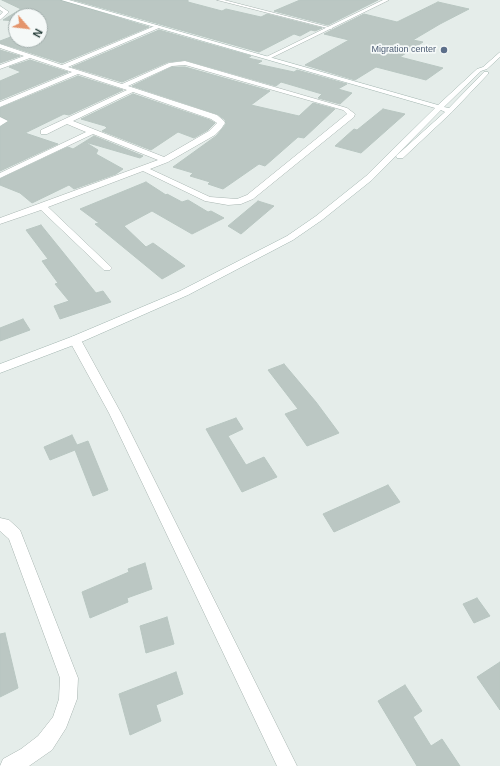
<!DOCTYPE html>
<html>
<head>
<meta charset="utf-8">
<style>
	body { margin:0 }
	#map { position:relative; width:500px; height:766px; overflow:hidden; background:#e5edea; font-family:Helvetica,sans-serif }
	canvas { display:block }
	.north { position:absolute; left:8px; top:8px; width:40px; height:40px; box-sizing:border-box; background:#f5f9f8; border:1px solid #a2aeac; border-radius:50%; rotate:118deg; font-size:11px; font-weight:700; line-height:16px; text-align:center; color:#263d39 }
	.north::after { content:''; display:block; margin:auto; width:14px; height:18px; background:#e4956c; clip-path:polygon(50% 0,100% 100%,50% 72%,0 100%) }
</style>
</head>
<body>
<div id="map">
<canvas width="500" height="766"></canvas>
<div class="north">N</div>
</div>
<script>
const ctx = document.querySelector('canvas').getContext('2d');
ctx.lineJoin = 'round';
function paint(path, color) { ctx.fillStyle = color; ctx.fill(path, 'evenodd'); }
const toPath = rows => new Path2D(rows.map(r => 'M' + r).join(''));
function strokePath(path, color, width, dash) { ctx.strokeStyle = color; ctx.lineWidth = width; ctx.lineCap = dash ? 'butt' : 'round'; ctx.setLineDash(dash || []); ctx.stroke(path); }
function write(font, color, halo, rows, align = 'center') {
  ctx.font = font + ' Helvetica,sans-serif'; ctx.lineWidth = 3.5; ctx.setLineDash([]); ctx.textBaseline = 'middle'; ctx.strokeStyle = halo; ctx.fillStyle = color; for (const [text, x, y, turn = 0] of rows) {
    ctx.save(); ctx.translate(x, y); ctx.rotate((+turn || 0) * Math.PI / 180); ctx.textAlign = isNaN(turn) ? turn : align; if (halo) ctx.strokeText(text, 0, 0); ctx.fillText(text, 0, 0); ctx.restore();
  }
}
const building = toPath([
	[2,0,60,0,149,27,62,63,0,43,0,41,16,35,16,40,40,40,40,16,16,16,16,21,3,20,21,9,2,0],
	[74,0,188,0,188,2,222,11,226,9,261,17,267,14,322,28,315,31,311,30,300,36,294,34,259,52,74,0],
	[300,0,378,0,328,25,274,11,300,0],
	[438,2,469,9,440,24,413,40,423,42,400,57,443,68,426,80,376,67,355,80,305,65,349,40,324,34,364,14,397,22,438,2],
	[159,30,251,56,248,58,262,61,257,64,294,72,297,70,347,84,338,89,352,93,340,104,318,98,322,94,281,82,276,86,185,60,168,62,122,82,72,67,159,30],
	[0,50,20,56,0,63,0,50],
	[30,60,68,72,0,100,0,81,21,72,9,67,30,60],
	[172,67,185,67,270,91,251,105,299,116,313,103,335,109,304,138,298,137,265,166,259,164,223,189,208,184,210,182,190,176,193,173,173,167,216,136,226,124,225,120,217,114,132,86,172,67],
	[78,76,123,90,69,115,64,114,25,133,58,144,0,171,0,127,9,121,0,116,0,108,78,76],
	[133,94,210,120,215,123,208,130,194,138,178,132,151,150,102,131,107,128,105,126,81,119,133,94],
	[383,109,405,114,361,153,335,146,354,129,357,130,383,109],
	[94,136,143,156,140,158,85,142,98,150,96,154,123,169,116,174,74,189,69,185,32,203,20,193,0,185,0,179,68,147,73,149,94,136],
	[146,182,166,195,167,194,182,202,188,200,208,212,211,211,224,218,192,234,152,211,124,226,146,247,153,243,185,266,162,279,95,224,99,223,80,209,146,182],
	[258,201,274,206,241,234,228,226,258,201],
	[41,225,96,293,103,291,111,302,60,319,54,306,69,301,55,284,58,283,42,261,48,259,26,230,41,225],
	[23,319,30,330,0,341,0,328,23,319],
	[284,364,316,402,339,433,307,446,285,414,298,409,268,370,284,364],
	[236,418,243,429,228,436,246,465,264,457,277,477,242,492,206,429,236,418],
	[72,435,77,445,88,441,108,490,93,496,75,450,50,460,44,447,72,435],
	[388,485,400,502,334,532,323,514,388,485],
	[145,563,152,589,127,598,128,602,90,618,82,592,129,572,128,569,145,563],
	[477,598,490,616,474,623,463,604,477,598],
	[167,617,174,644,146,653,140,626,167,617],
	[5,633,18,688,0,697,0,634,5,633],
	[500,662,500,710,477,677,500,662],
	[176,672,183,694,156,705,161,721,130,735,119,694,176,672],
	[405,685,422,711,413,717,431,746,442,739,460,766,417,766,378,701,405,685]
]);
const lane = toPath([
	[217,0,224,0,333,28,331,29,217,0]
]);
const street = toPath([
	[383,0,389,0,269,59,264,58,383,0],
	[0,6,9,12,0,20,0,15,3,12,0,10,0,6],
	[157,25,160,27,159,28,68,67,122,84,169,63,185,61,347,108,355,114,354,117,253,199,241,204,228,205,205,201,143,171,48,207,110,266,112,268,110,270,104,270,41,210,0,224,0,218,158,160,93,134,0,178,0,173,86,132,67,124,47,134,41,134,41,130,127,90,78,74,0,107,0,102,72,72,30,58,0,69,0,65,24,56,0,48,0,44,62,65,157,25],
	[185,65,343,110,347,114,247,195,237,199,210,197,150,169,168,162,215,135,221,129,225,123,224,121,217,115,128,86,172,66,185,65],
	[133,92,211,119,217,123,209,131,164,157,73,121,133,92],
	[0,117,8,121,0,126,0,117],
	[75,336,79,337,81,340,121,413,297,766,277,766,109,413,69,340,71,337,75,336],
	[0,518,9,520,20,530,78,678,77,699,66,728,52,750,29,766,0,766,3,759,21,749,38,736,53,717,59,699,60,678,9,539,0,531,0,518]
]);
const secondary = toPath([
	[61,0,69,0,438,105,477,69,483,67,500,52,500,57,487,69,481,71,444,107,449,108,484,72,488,72,488,74,452,112,403,158,397,158,396,156,445,112,441,110,372,180,322,220,293,240,188,295,79,343,0,373,0,364,71,337,180,291,287,236,316,216,366,176,435,108,61,0]
]);
const markers = [
	[444,50,4,"#5c6f8a"]
];
const farServicenames = [
	["Migration center",436,50]
];
paint(building, '#bbc7c3');
strokePath(building, '#b8c6c1', 1);
strokePath(lane, '#a8b5b1', 1);
strokePath(street, '#a8b5b1', 1);
strokePath(secondary, '#a1b4af', 1);
paint(lane, '#fff');
paint(street, '#fff');
paint(secondary, '#fff');
for (const [x, y, r, color] of markers) { const dot = new Path2D(); dot.arc(x, y, r, 0, 2 * Math.PI); ctx.fillStyle = color; ctx.fill(dot); strokePath(dot, '#f5f9f8', 1.5); }
write('9px', '#4e5e75', '#f5f9f8', farServicenames, 'right');
</script>
</body>
</html>
